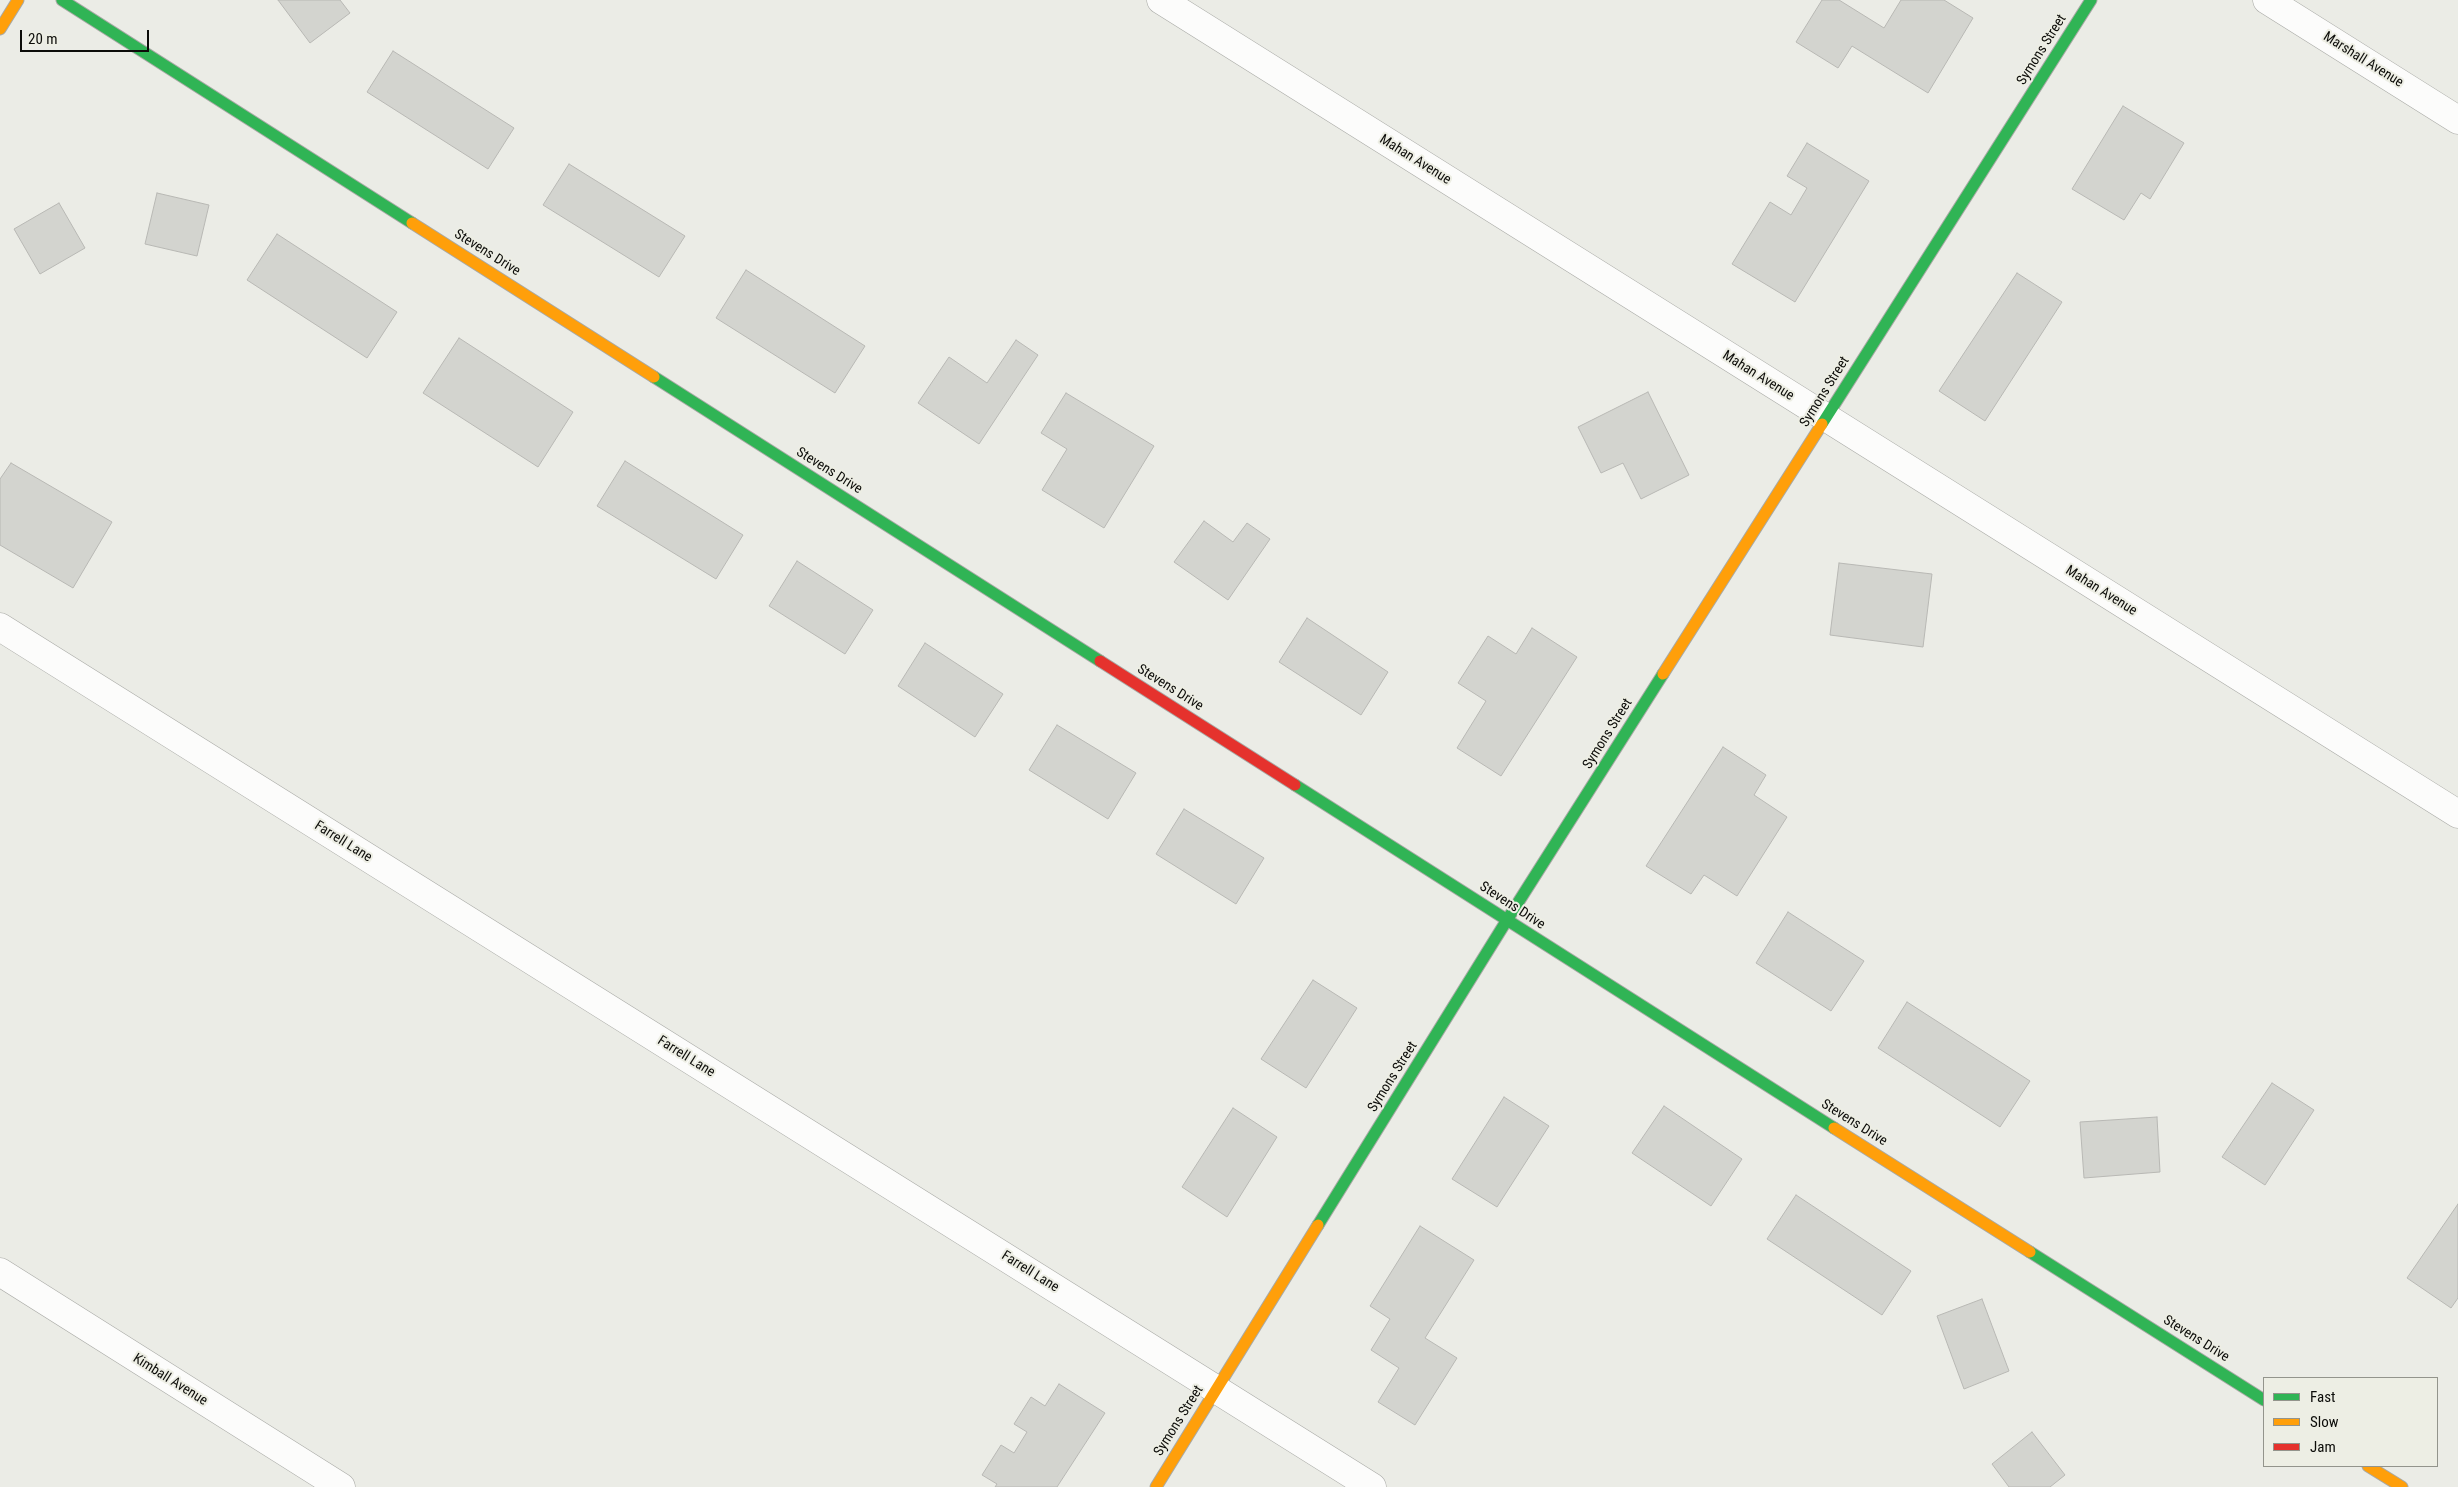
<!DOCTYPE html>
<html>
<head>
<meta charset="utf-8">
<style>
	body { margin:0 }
	#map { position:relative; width:2458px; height:1487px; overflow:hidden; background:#ebece6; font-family:"Roboto Condensed",sans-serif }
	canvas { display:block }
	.legend { position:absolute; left:2263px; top:1377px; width:175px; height:90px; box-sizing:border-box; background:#edeee4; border:1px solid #93948c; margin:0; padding:6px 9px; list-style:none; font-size:15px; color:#0c0c09 }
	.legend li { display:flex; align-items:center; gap:10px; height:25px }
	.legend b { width:25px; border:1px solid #93948c }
	.scale { position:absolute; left:20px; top:30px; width:129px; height:22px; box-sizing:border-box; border:2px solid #0c0c09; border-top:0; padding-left:6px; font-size:15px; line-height:18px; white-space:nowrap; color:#0c0c09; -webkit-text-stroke:4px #edeee4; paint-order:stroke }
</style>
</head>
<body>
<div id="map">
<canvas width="2458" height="1487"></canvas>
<ul class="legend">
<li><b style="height:6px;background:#30b455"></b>Fast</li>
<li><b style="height:6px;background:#ff9f0a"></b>Slow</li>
<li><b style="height:6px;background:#e5322d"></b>Jam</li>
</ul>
<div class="scale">20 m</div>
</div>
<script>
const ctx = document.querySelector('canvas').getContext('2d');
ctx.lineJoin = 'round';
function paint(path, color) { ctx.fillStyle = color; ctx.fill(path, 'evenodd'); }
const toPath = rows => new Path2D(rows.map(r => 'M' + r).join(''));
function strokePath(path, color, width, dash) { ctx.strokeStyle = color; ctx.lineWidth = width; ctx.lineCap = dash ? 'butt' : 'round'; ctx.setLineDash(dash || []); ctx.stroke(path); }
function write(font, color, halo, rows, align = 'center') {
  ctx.font = font + ' "Roboto Condensed",sans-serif'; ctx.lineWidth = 4; ctx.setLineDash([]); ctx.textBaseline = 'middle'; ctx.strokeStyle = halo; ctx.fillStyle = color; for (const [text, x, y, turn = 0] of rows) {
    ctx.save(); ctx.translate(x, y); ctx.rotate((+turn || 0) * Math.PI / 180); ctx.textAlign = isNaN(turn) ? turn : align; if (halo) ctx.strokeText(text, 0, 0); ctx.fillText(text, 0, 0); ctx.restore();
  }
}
const building = toPath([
	[278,0,340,0,350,13,310,43,278,0],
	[1822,0,1839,0,1884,28,1901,0,1944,0,1973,18,1928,93,1852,46,1838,68,1796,42,1822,0],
	[393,51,514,128,488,169,367,92,393,51],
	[2123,106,2184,143,2150,199,2141,193,2124,220,2072,189,2123,106],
	[1807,143,1869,181,1795,302,1732,264,1770,202,1791,215,1807,188,1787,176,1807,143],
	[569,164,685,236,659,277,543,205,569,164],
	[157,193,209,205,197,256,145,244,157,193],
	[59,203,85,248,40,274,14,229,59,203],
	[277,234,397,312,367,358,247,280,277,234],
	[746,270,865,346,835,393,716,318,746,270],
	[2017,273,2062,302,1985,421,1939,391,2017,273],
	[459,338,573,412,538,467,423,393,459,338],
	[1016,340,1038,355,979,444,918,403,949,357,987,383,1016,340],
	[1648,392,1689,475,1641,499,1623,463,1601,473,1578,427,1648,392],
	[1066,393,1154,446,1104,528,1042,490,1067,449,1041,433,1066,393],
	[625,461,743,535,716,579,597,506,625,461],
	[11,463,112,522,73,588,0,545,0,479,11,463],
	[1204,521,1233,542,1247,523,1270,539,1228,600,1174,562,1204,521],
	[797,561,873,610,845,654,769,606,797,561],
	[1839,563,1932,574,1923,647,1830,635,1839,563],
	[1307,618,1388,672,1361,715,1279,662,1307,618],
	[1532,628,1577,657,1501,776,1457,748,1486,701,1458,683,1488,636,1516,654,1532,628],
	[925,643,1003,694,975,737,898,686,925,643],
	[1057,725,1136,773,1108,819,1029,770,1057,725],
	[1723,747,1766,775,1754,795,1787,817,1737,896,1704,875,1691,894,1646,866,1723,747],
	[1184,809,1264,858,1236,904,1156,854,1184,809],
	[1788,912,1864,961,1831,1011,1756,963,1788,912],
	[1313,980,1357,1008,1306,1088,1261,1059,1313,980],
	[1907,1002,2030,1081,2000,1127,1878,1048,1907,1002],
	[2272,1083,2314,1110,2265,1185,2222,1157,2272,1083],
	[1504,1097,1549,1126,1497,1207,1452,1179,1504,1097],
	[1664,1106,1742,1159,1711,1206,1632,1153,1664,1106],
	[1233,1108,1277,1137,1227,1217,1182,1187,1233,1108],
	[2157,1117,2160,1172,2084,1178,2080,1122,2157,1117],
	[1796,1195,1911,1271,1882,1315,1767,1239,1796,1195],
	[2458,1204,2458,1298,2451,1308,2407,1278,2458,1204],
	[1420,1226,1474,1260,1425,1338,1457,1358,1415,1425,1378,1402,1399,1368,1371,1350,1390,1319,1370,1306,1420,1226],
	[1982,1299,2009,1371,1964,1389,1937,1316,1982,1299],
	[1059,1384,1105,1413,1057,1487,995,1487,997,1484,982,1475,1001,1445,1014,1453,1027,1432,1014,1424,1031,1397,1045,1406,1059,1384],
	[2032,1432,2065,1475,2050,1487,2009,1487,1992,1464,2032,1432]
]);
const street = toPath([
	[1161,0,2458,814],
	[2267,0,2458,120],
	[0,627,1372,1487],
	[0,1272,341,1487]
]);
const fast = toPath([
	[62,0,412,223],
	[654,377,1100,661],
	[1822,424,2091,0],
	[1295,785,1834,1128],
	[1318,1225,1507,920,1663,674],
	[2030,1252,2264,1400]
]);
const slow = toPath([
	[0,29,18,0],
	[412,223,654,377],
	[1663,674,1822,424],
	[1834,1128,2030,1252],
	[2368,1466,2402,1487],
	[1156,1487,1318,1225]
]);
const jam = toPath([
	[1100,661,1295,785]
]);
const streetNames = [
	["Symons Street",2042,50,-58],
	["Marshall Avenue",2363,60,32],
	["Mahan Avenue",1415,160,32],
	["Stevens Drive",487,253,32],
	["Mahan Avenue",1758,376,32],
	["Symons Street",1825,392,-58],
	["Stevens Drive",829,471,32],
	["Mahan Avenue",2101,591,32],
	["Stevens Drive",1170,688,32],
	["Symons Street",1608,734,-58],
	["Farrell Lane",343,842,32],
	["Stevens Drive",1512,906,33],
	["Farrell Lane",686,1057,32],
	["Symons Street",1393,1077,-58],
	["Stevens Drive",1854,1123,32],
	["Farrell Lane",1030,1272,32],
	["Stevens Drive",2196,1339,32],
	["Kimball Avenue",170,1380,32],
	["Symons Street",1179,1421,-58]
];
paint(building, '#d3d4cf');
strokePath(building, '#b8b8b4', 1);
strokePath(street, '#a8a9a5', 29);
strokePath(fast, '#a8a9a5', 13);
strokePath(slow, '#a8a9a5', 13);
strokePath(jam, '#a8a9a5', 13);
strokePath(street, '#fcfcfb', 28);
strokePath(fast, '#30b455', 11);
strokePath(slow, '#ff9f0a', 11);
strokePath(jam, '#e5322d', 11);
write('14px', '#0c0c09', '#edeee4', streetNames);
</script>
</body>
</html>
